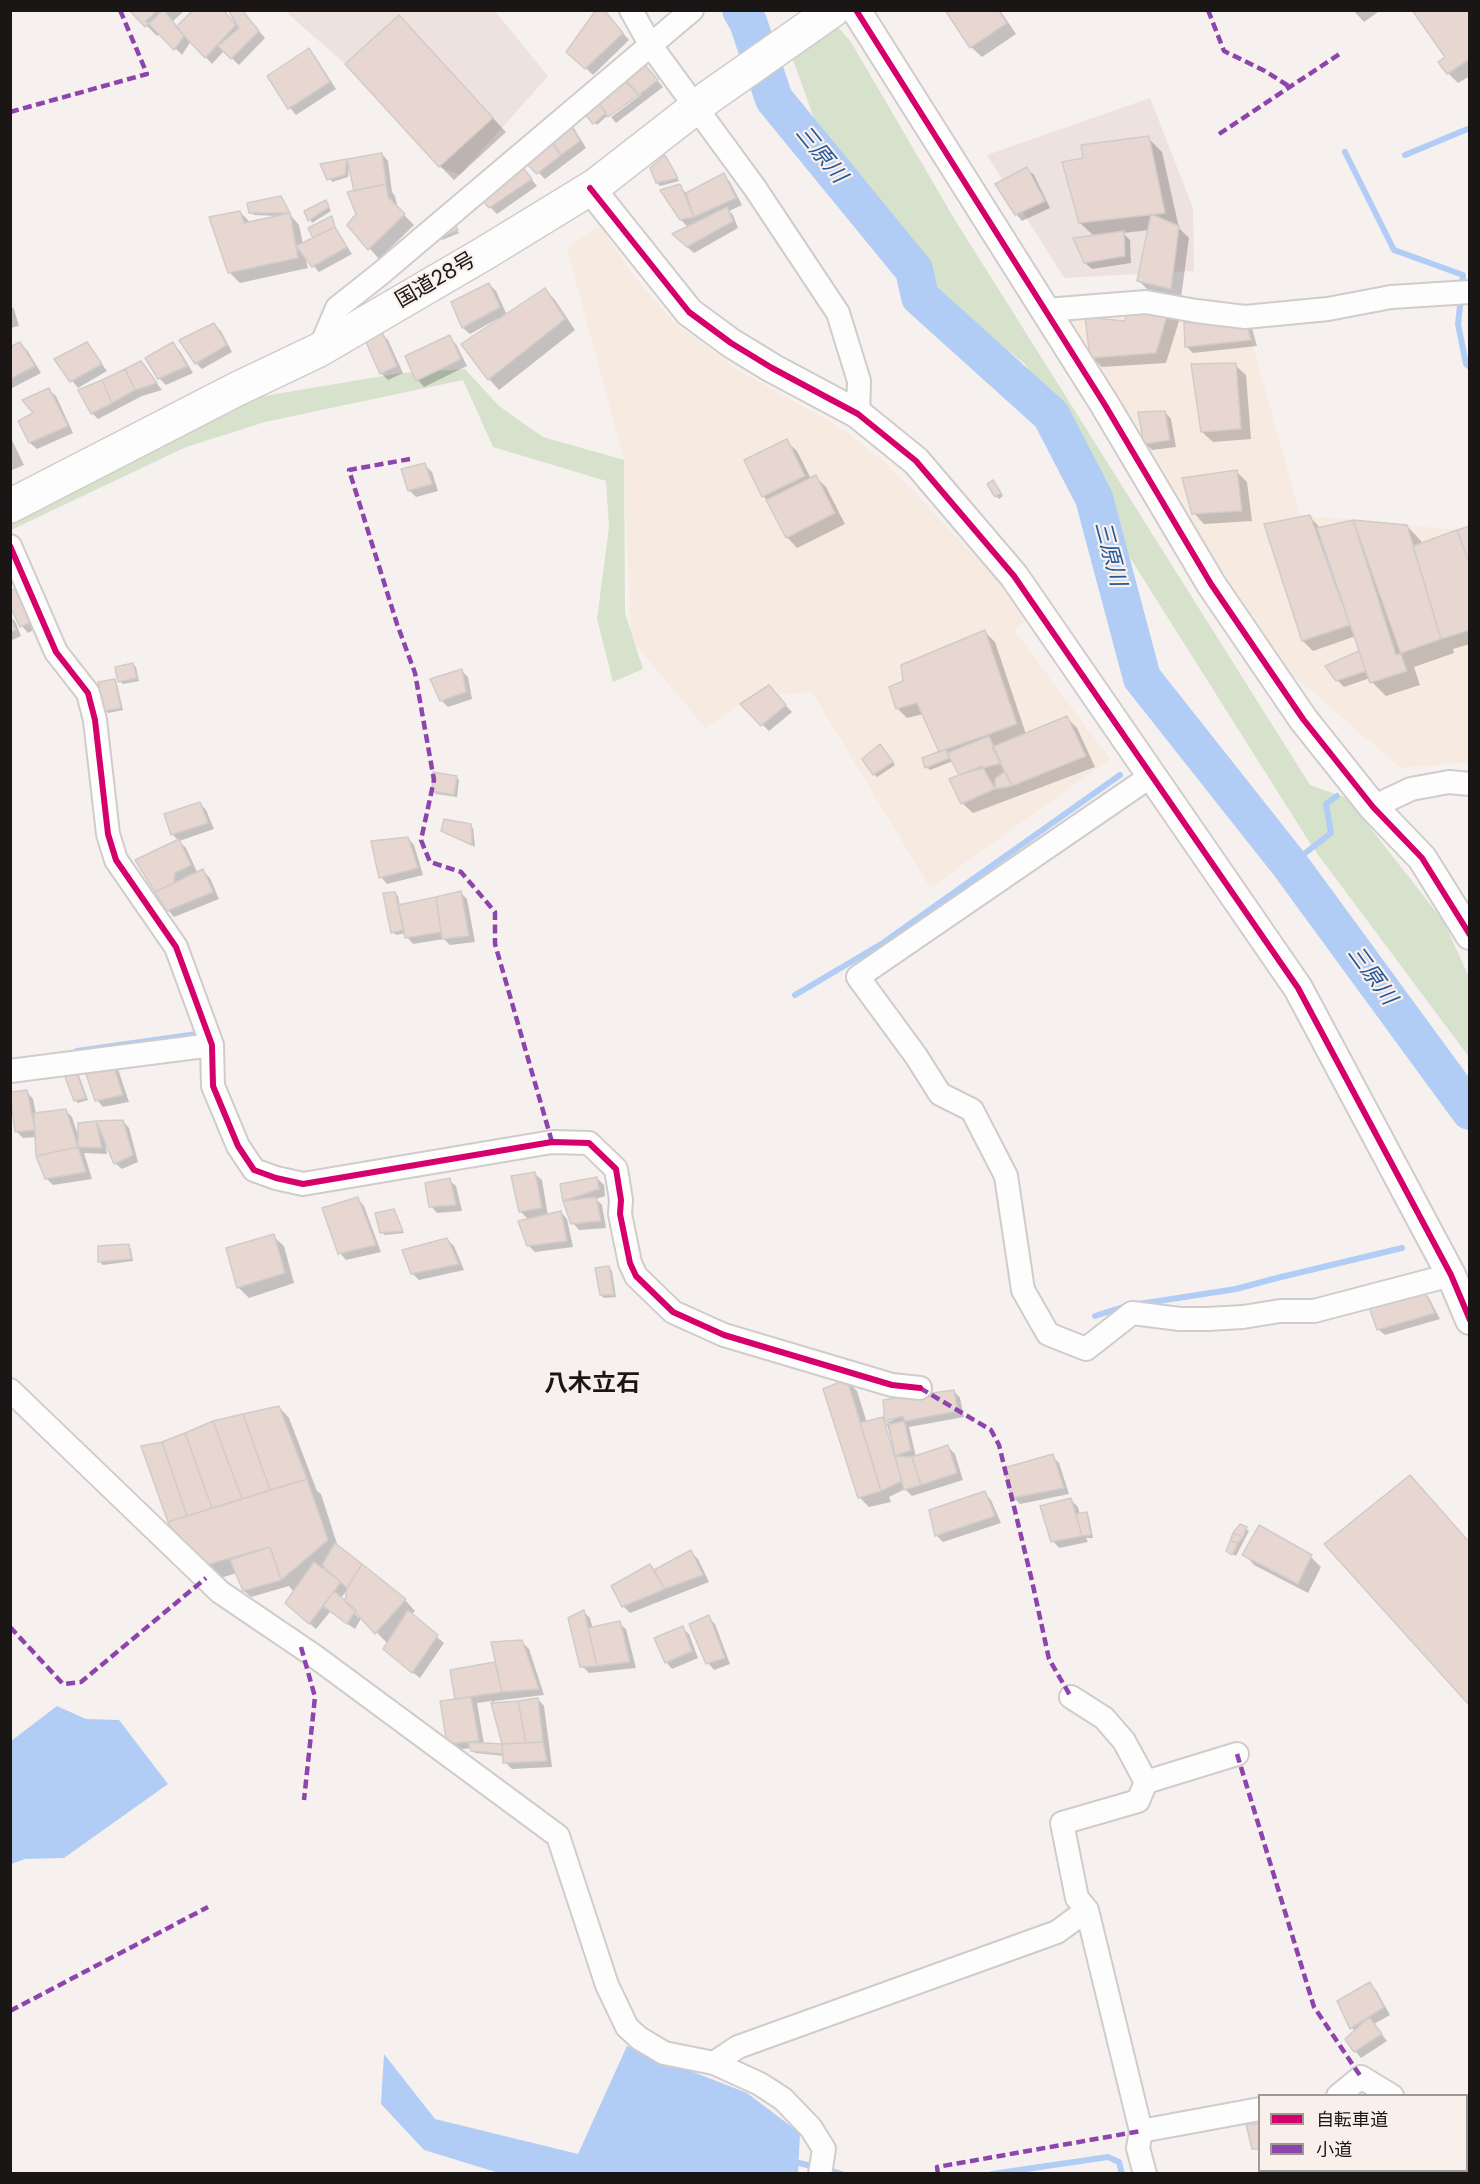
<!DOCTYPE html>
<html>
<head>
<meta charset="utf-8">
<style>
	body { margin:0 }
	#map { position:relative; width:1480px; height:2184px; overflow:hidden; background:#f6f1ef; font-family:Poppins,"Noto Sans JP",sans-serif }
	canvas { display:block }
	.frame { position:absolute; inset:0; border:12px solid #191615; pointer-events:none }
	.legend { position:absolute; left:1258px; top:2094px; width:210px; height:78px; box-sizing:border-box; background:#f9f0ec; border:2px solid #9f9996; margin:0; padding:8px 10px; list-style:none; font-size:18px; color:#191615 }
	.legend li { display:flex; align-items:center; gap:12px; height:30px }
	.legend b { width:30px; border:2px solid #9f9996 }
</style>
</head>
<body>
<div id="map">
<canvas width="1480" height="2184"></canvas>
<div class="frame"></div>
<ul class="legend">
<li><b style="height:8px;background:#d6006c"></b>自転車道</li>
<li><b style="height:8px;background:#8e44ad"></b>小道</li>
</ul>
</div>
<script>
const ctx = document.querySelector('canvas').getContext('2d');
ctx.lineJoin = 'round';
function paint(path, color) { ctx.fillStyle = color; ctx.fill(path, 'evenodd'); }
const toPath = rows => new Path2D(rows.map(r => 'M' + r).join(''));
function strokePath(path, color, width, dash) { ctx.strokeStyle = color; ctx.lineWidth = width; ctx.lineCap = dash ? 'butt' : 'round'; ctx.setLineDash(dash || []); ctx.stroke(path); }
function write(font, color, halo, rows, align = 'center') {
  ctx.font = font + ' Poppins,"Noto Sans JP",sans-serif'; ctx.lineWidth = 4.5; ctx.setLineDash([]); ctx.textBaseline = 'middle'; ctx.strokeStyle = halo; ctx.fillStyle = color; for (const [text, x, y, turn = 0] of rows) {
    ctx.save(); ctx.translate(x, y); ctx.rotate((+turn || 0) * Math.PI / 180); ctx.textAlign = isNaN(turn) ? turn : align; if (halo) ctx.strokeText(text, 0, 0); ctx.fillText(text, 0, 0); ctx.restore();
  }
}
const built = toPath([
	[285,11,495,11,548,76,460,175,439,167,345,64],
	[1150,98,1193,208,1194,271,1064,278,987,155]
]);
const industrial = toPath([
	[600,225,633,275,675,323,738,370,817,414,848,433,886,463,1032,616,1014,630,1110,759,930,888,812,692,752,696,705,728,631,639,624,460,567,249],
	[1146,302,1245,317,1300,515,1469,531,1469,762,1401,768,1292,675,1055,325]
]);
const green = toPath([
	[832,20,851,42,955,220,1310,785,1347,798,1444,922,1469,977,1469,1057,1313,848,1115,534,1104,500,1061,417,1025,364,931,290,924,272,906,251,878,226,853,188,814,118,789,49],
	[465,369,499,406,543,437,624,460,625,613,643,669,613,682,597,619,609,527,606,481,493,447,463,380,265,422,186,447,11,530,11,513,246,399,401,373]
]);
const water = toPath([
	[57,1706,86,1719,119,1720,168,1784,64,1858,25,1859,11,1864,11,1741],
	[627,2046,747,2093,800,2133,798,2173,499,2173,424,2150,381,2104,384,2054,435,2119,578,2154]
]);
const shadow = toPath([
	[131,10,185,10,172,22,177,28,222,10,236,25,237,24,229,12,241,10,265,38,239,65,224,51,212,64,191,41,182,55,160,33,157,36],
	[946,10,1000,10,1016,34,982,57,971,47],
	[1353,10,1381,10,1364,22],
	[1470,10,1470,76,1458,83,1448,73,1447,58],
	[606,14,629,40,593,75,568,51],
	[412,31,506,132,454,180,440,166],
	[309,50,315,56,336,89,296,115,290,108],
	[644,65,663,87,616,123,611,117,641,95,638,93],
	[589,91,608,115,597,125,578,103],
	[572,125,586,148,545,179,528,162],
	[1148,138,1162,152,1179,228,1189,238,1181,298,1149,291,1139,281,1150,230,1123,233,1130,240,1131,263,1092,269,1085,263,1095,237,1080,223,1085,159],
	[382,154,388,161,392,192,395,196,398,209,414,225,379,259,349,225,357,214,357,192,349,164,348,177,332,182,322,165],
	[665,157,679,181,660,186,657,183],
	[1027,169,1034,175,1050,208,1022,221,1016,214],
	[526,173,537,186,497,214,490,207],
	[724,175,730,182,742,205,729,211,733,215,738,228,694,253,680,241,689,228,681,220,679,186,687,194],
	[284,201,292,217,299,225,303,244,315,238,331,218,337,231,352,254,319,272,305,256,308,268,240,283,229,272,240,212,251,223,280,216,254,215,251,212],
	[326,202,331,211,312,223,306,211],
	[451,221,459,233,442,240,439,237],
	[489,284,496,291,507,315,545,289,555,300,575,330,499,390,489,379,464,345,498,321,497,319,470,334,463,328,453,303],
	[10,305,14,309,19,326,10,328],
	[1130,305,1180,318,1166,363,1102,367,1091,357,1126,323],
	[214,324,221,331,232,352,202,369,196,363],
	[1251,325,1257,346,1193,353,1186,346],
	[382,334,388,340,403,373,388,380,381,373],
	[449,337,456,344,467,366,424,387,418,380],
	[20,344,27,350,41,373,10,389,10,348],
	[87,344,107,371,78,388,56,360],
	[173,344,180,351,193,373,166,385,159,378],
	[141,363,162,390,142,396,98,419,92,413],
	[1235,365,1246,375,1251,439,1213,442,1202,432],
	[49,390,56,396,73,433,37,449,30,443,36,413],
	[1165,412,1171,419,1176,447,1152,450,1145,443],
	[10,436,24,465,10,471],
	[786,441,797,451,811,479,816,477,826,487,845,524,797,548,787,537,769,502,763,496],
	[425,465,432,472,438,491,416,497,409,490],
	[1236,471,1247,482,1252,521,1204,524,1194,513],
	[996,485,1003,496,999,499,996,496],
	[1310,517,1320,528,1407,526,1421,541,1422,544,1470,527,1470,644,1453,649,1454,653,1414,667,1420,685,1386,696,1372,682,1370,678,1344,687,1337,680,1359,653,1363,657,1356,636,1313,651,1303,641],
	[10,603,39,627,28,633,22,626],
	[10,617,15,621,21,636,10,641],
	[985,632,995,642,1026,734,1067,718,1077,728,1095,767,973,813,962,803,961,776,953,761,930,770,927,767,924,759,942,752,923,714,907,718,897,708,905,682],
	[133,664,136,667,139,681,123,684,120,681],
	[461,670,468,677,472,699,448,707,441,700],
	[114,681,117,684,123,710,108,713,105,710],
	[775,694,792,712,769,731,742,704],
	[883,749,895,765,877,777,874,774],
	[456,777,459,780,457,797,436,794,433,791],
	[200,803,206,810,214,829,179,841,172,834],
	[470,825,473,828,475,847,443,831],
	[408,838,414,845,423,875,387,884,381,877],
	[179,841,186,848,198,874,203,871,210,878,219,899,174,917,168,910],
	[395,893,398,896,400,906,461,893,467,899,475,942,450,945,444,939,413,944,407,937,406,933,396,935,393,932],
	[84,1063,117,1066,129,1102,103,1107,97,1100],
	[76,1067,88,1100,78,1103,75,1100],
	[27,1092,33,1099,36,1114,66,1111,72,1117,79,1138,80,1124,123,1121,129,1128,138,1162,122,1169,115,1163,105,1142,107,1154,84,1153,92,1179,53,1185,46,1178,36,1137,23,1138,16,1131],
	[535,1174,542,1180,548,1216,561,1212,567,1219,573,1247,535,1252,528,1245,529,1220,520,1211],
	[597,1178,604,1185,605,1196,596,1199,602,1205,606,1228,579,1230,573,1223,565,1201,562,1185],
	[449,1180,456,1186,462,1211,437,1213,431,1206],
	[358,1199,364,1206,381,1252,346,1260,340,1253],
	[393,1211,404,1233,385,1235,382,1232],
	[273,1236,284,1246,294,1283,249,1298,238,1287],
	[447,1239,454,1246,464,1270,419,1280,413,1274],
	[128,1246,131,1249,133,1261,103,1265,100,1262],
	[609,1268,612,1271,616,1297,604,1298,601,1295],
	[1423,1291,1429,1298,1440,1319,1385,1335,1378,1329],
	[846,1380,857,1391,867,1423,883,1419,886,1423,954,1391,960,1398,964,1417,909,1427,916,1457,948,1447,955,1454,963,1480,912,1496,905,1489,889,1497,891,1502,869,1507,859,1497],
	[883,1425,887,1425,897,1460,894,1460],
	[279,1407,289,1418,317,1491,321,1494,338,1547,405,1600,415,1611,411,1615,444,1643,420,1678,391,1656,388,1644,362,1617,355,1629,330,1612,316,1629,293,1609,294,1592,289,1586,251,1597,244,1591,237,1573,210,1581,196,1567,170,1521,163,1444],
	[326,1567,340,1581,322,1570],
	[349,1588,361,1616,359,1618,340,1599],
	[1052,1456,1059,1463,1069,1494,1020,1504,1013,1497],
	[985,1493,991,1500,1001,1523,943,1542,936,1535],
	[1071,1500,1078,1507,1080,1515,1086,1514,1089,1517,1093,1538,1086,1538,1088,1542,1059,1548,1053,1541],
	[1240,1526,1249,1531,1236,1556,1230,1553],
	[691,1552,698,1559,709,1582,630,1613,623,1606,650,1566,655,1571],
	[1244,1554,1311,1557,1321,1567,1308,1593,1254,1565],
	[584,1612,590,1618,593,1629,619,1623,626,1629,636,1668,589,1673,582,1666],
	[708,1617,715,1624,730,1664,714,1670,708,1663],
	[682,1628,689,1634,698,1658,672,1669,666,1662],
	[522,1642,529,1649,544,1695,494,1701,495,1704,538,1699,544,1706,552,1767,512,1769,505,1762,504,1756,475,1753,472,1748,455,1750,448,1744,457,1701,451,1671,497,1663],
	[492,1701,504,1744,484,1744,477,1703],
	[1370,1984,1376,1990,1390,2015,1374,2024,1387,2041,1361,2058,1355,2051,1355,2031,1352,2028]
]);
const stream = toPath([
	[1345,152,1394,250,1463,275,1462,287],
	[1405,155,1470,128],
	[1461,297,1458,324,1466,364,1470,367],
	[1290,865,1331,833,1326,804,1337,796],
	[795,995,883,943,1120,775],
	[77,1051,204,1033],
	[1139,1304,1236,1289,1277,1278,1402,1248],
	[1095,1316,1126,1306],
	[799,2163,816,2167],
	[826,2169,842,2174],
	[992,2174,1108,2157,1119,2162,1122,2174]
]);
const river = toPath([
	[741,10,748,22,774,99,914,270,920,297,1051,415,1094,498,1142,678,1290,865,1470,1111]
]);
const building = toPath([
	[129,10,163,10,145,27,129,10],
	[158,10,164,10,184,36,174,50,146,21,158,10],
	[193,10,223,10,236,25,205,58,176,27,193,10],
	[228,10,242,10,259,31,231,59,218,46,239,28,228,10],
	[596,10,604,10,623,33,585,69,566,52,596,10],
	[945,10,998,10,1007,23,970,48,945,10],
	[1412,10,1470,10,1470,59,1447,74,1438,62,1445,57,1412,10],
	[399,15,493,118,439,167,345,64,399,15],
	[309,48,330,82,288,109,267,76,309,48],
	[638,57,658,80,639,95,619,72,638,57],
	[610,67,639,95,608,117,586,84,610,67],
	[589,89,606,113,593,124,576,103,589,89],
	[566,117,580,141,561,155,546,133,566,117],
	[1149,136,1165,213,1079,223,1062,162,1083,158,1081,145,1149,136],
	[552,141,561,155,537,174,525,162,552,141],
	[382,153,386,184,354,191,347,159,382,153],
	[665,155,678,178,656,183,650,168,665,155],
	[347,159,345,175,327,180,320,164,347,159],
	[520,164,532,179,489,208,476,193,520,164],
	[1027,167,1045,201,1015,215,995,184,1027,167],
	[724,173,736,198,694,217,686,193,724,173],
	[386,184,388,197,405,214,368,250,347,225,356,214,347,192,386,184],
	[680,184,694,217,680,220,660,190,680,184],
	[281,196,290,213,249,213,247,203,281,196],
	[326,200,329,207,308,221,304,211,326,200],
	[727,207,733,221,687,247,672,234,727,207],
	[240,211,244,223,290,213,298,258,228,273,209,217,240,211],
	[1151,214,1179,226,1171,289,1137,281,1151,214],
	[332,216,335,227,313,238,308,228,332,216],
	[449,216,458,230,438,238,449,216],
	[335,227,347,247,312,267,296,246,335,227],
	[1124,231,1125,256,1084,263,1073,238,1124,231],
	[489,283,500,307,462,328,451,302,489,283],
	[545,288,565,319,488,380,461,344,545,288],
	[1128,304,1170,306,1156,353,1090,358,1085,317,1125,321,1128,304],
	[1245,317,1251,340,1185,347,1184,323,1245,317],
	[214,323,227,345,195,364,179,340,214,323],
	[382,332,397,366,380,374,365,340,382,332],
	[450,335,461,359,416,381,405,356,450,335],
	[20,342,35,366,10,379,10,347,20,342],
	[87,342,102,364,70,382,54,359,87,342],
	[173,342,187,366,158,379,145,358,173,342],
	[141,361,157,383,135,390,125,369,141,361],
	[1236,363,1241,429,1201,432,1191,364,1236,363],
	[125,369,135,390,112,403,102,380,125,369],
	[102,380,112,403,91,414,78,390,102,380],
	[49,388,68,426,29,443,18,421,33,413,22,400,49,388],
	[1165,411,1170,440,1144,444,1138,412,1165,411],
	[787,439,805,476,762,497,744,460,787,439],
	[425,463,432,484,408,491,401,469,425,463],
	[1237,470,1242,511,1192,514,1182,478,1237,470],
	[816,475,835,513,786,538,766,500,816,475],
	[993,480,1001,493,995,497,987,484,993,480],
	[1310,515,1350,625,1302,641,1264,524,1310,515],
	[1353,520,1407,525,1441,639,1396,655,1353,520],
	[1353,520,1407,671,1370,683,1317,528,1353,520],
	[1470,526,1470,566,1457,530,1470,526],
	[1457,530,1470,566,1470,630,1441,639,1413,546,1457,530],
	[18,588,34,621,20,627,10,607,10,591,18,588],
	[10,617,16,630,10,632,10,617],
	[985,630,1017,724,939,752,917,703,896,709,889,687,903,681,901,665,985,630],
	[1359,651,1366,671,1336,681,1325,666,1359,651],
	[133,663,137,678,118,682,115,667,133,663],
	[462,669,466,692,440,701,430,679,462,669],
	[115,679,121,708,104,711,98,682,115,679],
	[769,685,786,705,761,726,740,704,769,685],
	[1067,716,1086,756,1012,786,992,747,1067,716],
	[989,736,1001,763,959,775,947,753,989,736],
	[880,744,893,762,873,775,862,759,880,744],
	[946,749,950,758,925,768,922,758,946,749],
	[982,766,995,789,961,804,949,779,982,766],
	[1005,771,1012,786,995,789,995,779,1005,771],
	[433,772,457,776,454,795,432,791,433,772],
	[200,802,208,823,171,835,164,814,200,802],
	[444,819,471,824,472,845,441,831,444,819],
	[408,837,418,868,379,878,371,841,408,837],
	[179,839,191,865,175,873,174,883,155,892,135,860,179,839],
	[203,869,213,892,167,911,155,892,203,869],
	[461,891,469,936,442,939,436,897,461,891],
	[395,892,404,930,391,933,383,893,395,892],
	[436,897,441,932,405,938,398,905,436,897],
	[111,1058,123,1095,95,1101,82,1062,111,1058],
	[73,1063,86,1098,74,1101,60,1064,73,1063],
	[27,1090,35,1130,15,1132,10,1092,27,1090],
	[66,1109,78,1147,36,1156,34,1113,66,1109],
	[123,1120,133,1155,114,1164,96,1121,123,1120],
	[96,1121,102,1148,78,1147,78,1123,96,1121],
	[78,1147,86,1172,45,1179,36,1156,78,1147],
	[535,1172,542,1208,519,1212,511,1176,535,1172],
	[597,1177,599,1189,563,1201,560,1184,597,1177],
	[450,1178,456,1205,429,1207,425,1183,450,1178],
	[358,1197,376,1245,338,1254,322,1208,358,1197],
	[596,1197,601,1221,571,1224,563,1201,596,1197],
	[394,1209,403,1231,380,1233,375,1213,394,1209],
	[561,1211,567,1241,527,1246,518,1221,561,1211],
	[274,1234,285,1273,237,1288,226,1248,274,1234],
	[447,1238,459,1264,411,1274,402,1250,447,1238],
	[129,1244,131,1259,98,1262,98,1246,129,1244],
	[609,1266,614,1295,600,1295,595,1268,609,1266],
	[1423,1289,1435,1313,1377,1330,1368,1304,1423,1289],
	[847,1379,881,1491,858,1498,823,1389,847,1379],
	[954,1390,958,1411,885,1425,883,1400,954,1390],
	[279,1406,307,1479,270,1490,243,1414,279,1406],
	[243,1414,270,1490,242,1499,213,1421,243,1414],
	[903,1416,911,1450,895,1456,888,1420,903,1416],
	[883,1417,902,1481,881,1491,860,1423,883,1417],
	[213,1421,242,1499,212,1508,185,1433,213,1421],
	[185,1433,212,1508,187,1516,162,1442,185,1433],
	[162,1442,187,1516,168,1522,141,1446,162,1442],
	[948,1445,957,1473,921,1485,912,1457,948,1445],
	[1053,1454,1064,1488,1012,1498,1004,1468,1053,1454],
	[895,1456,912,1457,921,1485,904,1490,895,1456],
	[1410,1475,1470,1543,1470,1706,1324,1544,1410,1475],
	[307,1479,328,1540,281,1580,270,1547,195,1568,168,1522,307,1479],
	[985,1491,995,1516,935,1536,929,1510,985,1491],
	[1071,1498,1082,1536,1051,1542,1040,1506,1071,1498],
	[1087,1512,1091,1535,1082,1536,1076,1514,1087,1512],
	[1240,1524,1247,1527,1243,1537,1233,1533,1240,1524],
	[1259,1525,1312,1555,1298,1584,1242,1555,1259,1525],
	[1233,1533,1243,1537,1238,1543,1230,1541,1233,1533],
	[1230,1541,1238,1543,1232,1555,1226,1551,1230,1541],
	[335,1543,362,1564,347,1588,322,1565,335,1543],
	[270,1547,281,1580,243,1591,230,1560,270,1547],
	[691,1550,703,1575,665,1589,654,1570,691,1550],
	[314,1562,341,1582,309,1624,285,1603,314,1562],
	[362,1564,406,1599,375,1634,345,1601,347,1588,362,1564],
	[650,1564,665,1589,622,1607,611,1586,650,1564],
	[334,1591,356,1610,347,1624,323,1606,334,1591],
	[408,1610,438,1635,412,1673,383,1649,408,1610],
	[584,1610,588,1628,597,1666,580,1667,568,1618,584,1610],
	[709,1615,725,1658,706,1664,689,1624,709,1615],
	[620,1621,630,1662,597,1666,588,1628,620,1621],
	[683,1626,692,1651,665,1663,654,1638,683,1626],
	[522,1640,539,1689,502,1692,491,1642,522,1640],
	[495,1662,502,1692,455,1699,450,1670,495,1662],
	[471,1697,479,1741,447,1744,440,1701,471,1697],
	[538,1698,543,1742,526,1743,518,1701,538,1698],
	[518,1701,526,1743,502,1744,491,1703,518,1701],
	[468,1742,502,1744,503,1754,471,1751,468,1742],
	[543,1742,547,1761,503,1763,502,1744,543,1742],
	[1370,1982,1384,2007,1350,2029,1337,2001,1370,1982],
	[1369,2017,1382,2034,1354,2052,1345,2039,1369,2017],
	[1246,2124,1260,2124,1260,2149,1252,2149,1246,2124]
]);
const minor = toPath([
	[631,10,651,46,755,188,838,313,859,381,858,414],
	[1046,310,1146,302,1196,311,1245,317,1328,309,1391,297,1470,292],
	[319,350,337,308,380,274,692,10],
	[10,546,56,652,88,693,95,720,108,834,116,860,176,947,212,1045,213,1086,238,1146,254,1170,276,1178,303,1184,552,1142,589,1143,616,1169,621,1200,620,1214,630,1263,636,1276,673,1312,724,1335,892,1385,920,1388],
	[1151,776,858,977,916,1056,940,1094,972,1110,1006,1176,1023,1290,1048,1334,1086,1349,1132,1313,1180,1319,1207,1319,1243,1317,1280,1311,1314,1311,1451,1275],
	[1373,807,1411,789,1449,782,1470,784],
	[10,1071,212,1045],
	[10,1390,220,1592,313,1655,558,1836,607,1985,627,2027,639,2038,664,2053,714,2063,760,2084,783,2099,811,2128,824,2149,820,2174],
	[1071,1697,1104,1718,1124,1741,1146,1782],
	[1087,1910,1141,2131,1138,2148,1145,2174],
	[714,2063,738,2047,1057,1932,1087,1910,1077,1898,1062,1823,1138,1801,1146,1782,1237,1754],
	[1338,2096,1361,2077,1392,2096],
	[1141,2131,1260,2109],
	[1459,2170,1461,2174]
]);
const tertiary = toPath([
	[856,10,1105,405,1211,584,1303,719,1373,807,1422,858,1470,935],
	[590,188,689,312,731,343,772,368,858,414,916,461,1014,576,1298,988,1451,1275,1470,1320]
]);
const trunk = toPath([
	[10,506,237,389,319,350,485,253,596,185,709,97,833,10]
]);
const quiet = toPath([
	[1208,10,1224,51,1265,71,1290,87],
	[10,112,147,74,120,10],
	[1219,134,1341,53],
	[410,459,349,470,397,624,415,673,434,780,421,840,430,862,461,872,495,912,495,944,552,1142],
	[920,1388,991,1430,999,1445,1032,1581,1049,1659,1071,1697],
	[10,1627,63,1684,81,1682,206,1578],
	[301,1647,315,1697,304,1800],
	[1237,1754,1314,2007,1361,2077],
	[10,2011,208,1907],
	[938,2174,937,2167,1141,2131]
]);
const cycleway = toPath([
	[856,10,1105,405,1211,584,1303,719,1373,807,1422,858,1470,935],
	[590,188,689,312,731,343,772,368,858,414,916,461,1014,576,1298,988,1451,1275,1470,1320],
	[10,546,56,652,88,693,95,720,108,834,116,860,176,947,212,1045,213,1086,238,1146,254,1170,276,1178,303,1184,552,1142,589,1143,616,1169,621,1200,620,1214,630,1263,636,1276,673,1312,724,1335,892,1385,920,1388]
]);
const streetNames = [
	["国道28号",436,281,-30]
];
const waterNames = [
	["三原川",820,155,51],
	["三原川",1109,554,75],
	["三原川",1371,976,54]
];
const quarterNames = [
	["八木立石",592,1385]
];
paint(built, '#ede2de');
paint(industrial, '#f7eae1');
paint(green, '#d6e2cb');
paint(water, '#b2cdf5');
paint(shadow, '#0003');
strokePath(stream, '#b2cdf5', 6);
strokePath(river, '#b2cdf5', 38);
paint(building, '#e7d7d0');
strokePath(building, '#d0cccb', 1.5);
strokePath(minor, '#d0cccb', 26);
strokePath(tertiary, '#d0cccb', 32);
strokePath(trunk, '#d0cccb', 36);
strokePath(minor, '#fefdfd', 22);
strokePath(tertiary, '#fefdfd', 28);
strokePath(trunk, '#fefdfd', 33);
strokePath(quiet, '#8e44ad', 4.5, [9, 4.5]);
strokePath(cycleway, '#d6006c', 6);
write('21px', '#191615', '#f9f0ec', streetNames);
write('italic 22px', '#24579a', '#f9f0ec', waterNames);
write('bold 24px', '#191615', '#f9f0ec', quarterNames);
</script>
</body>
</html>
